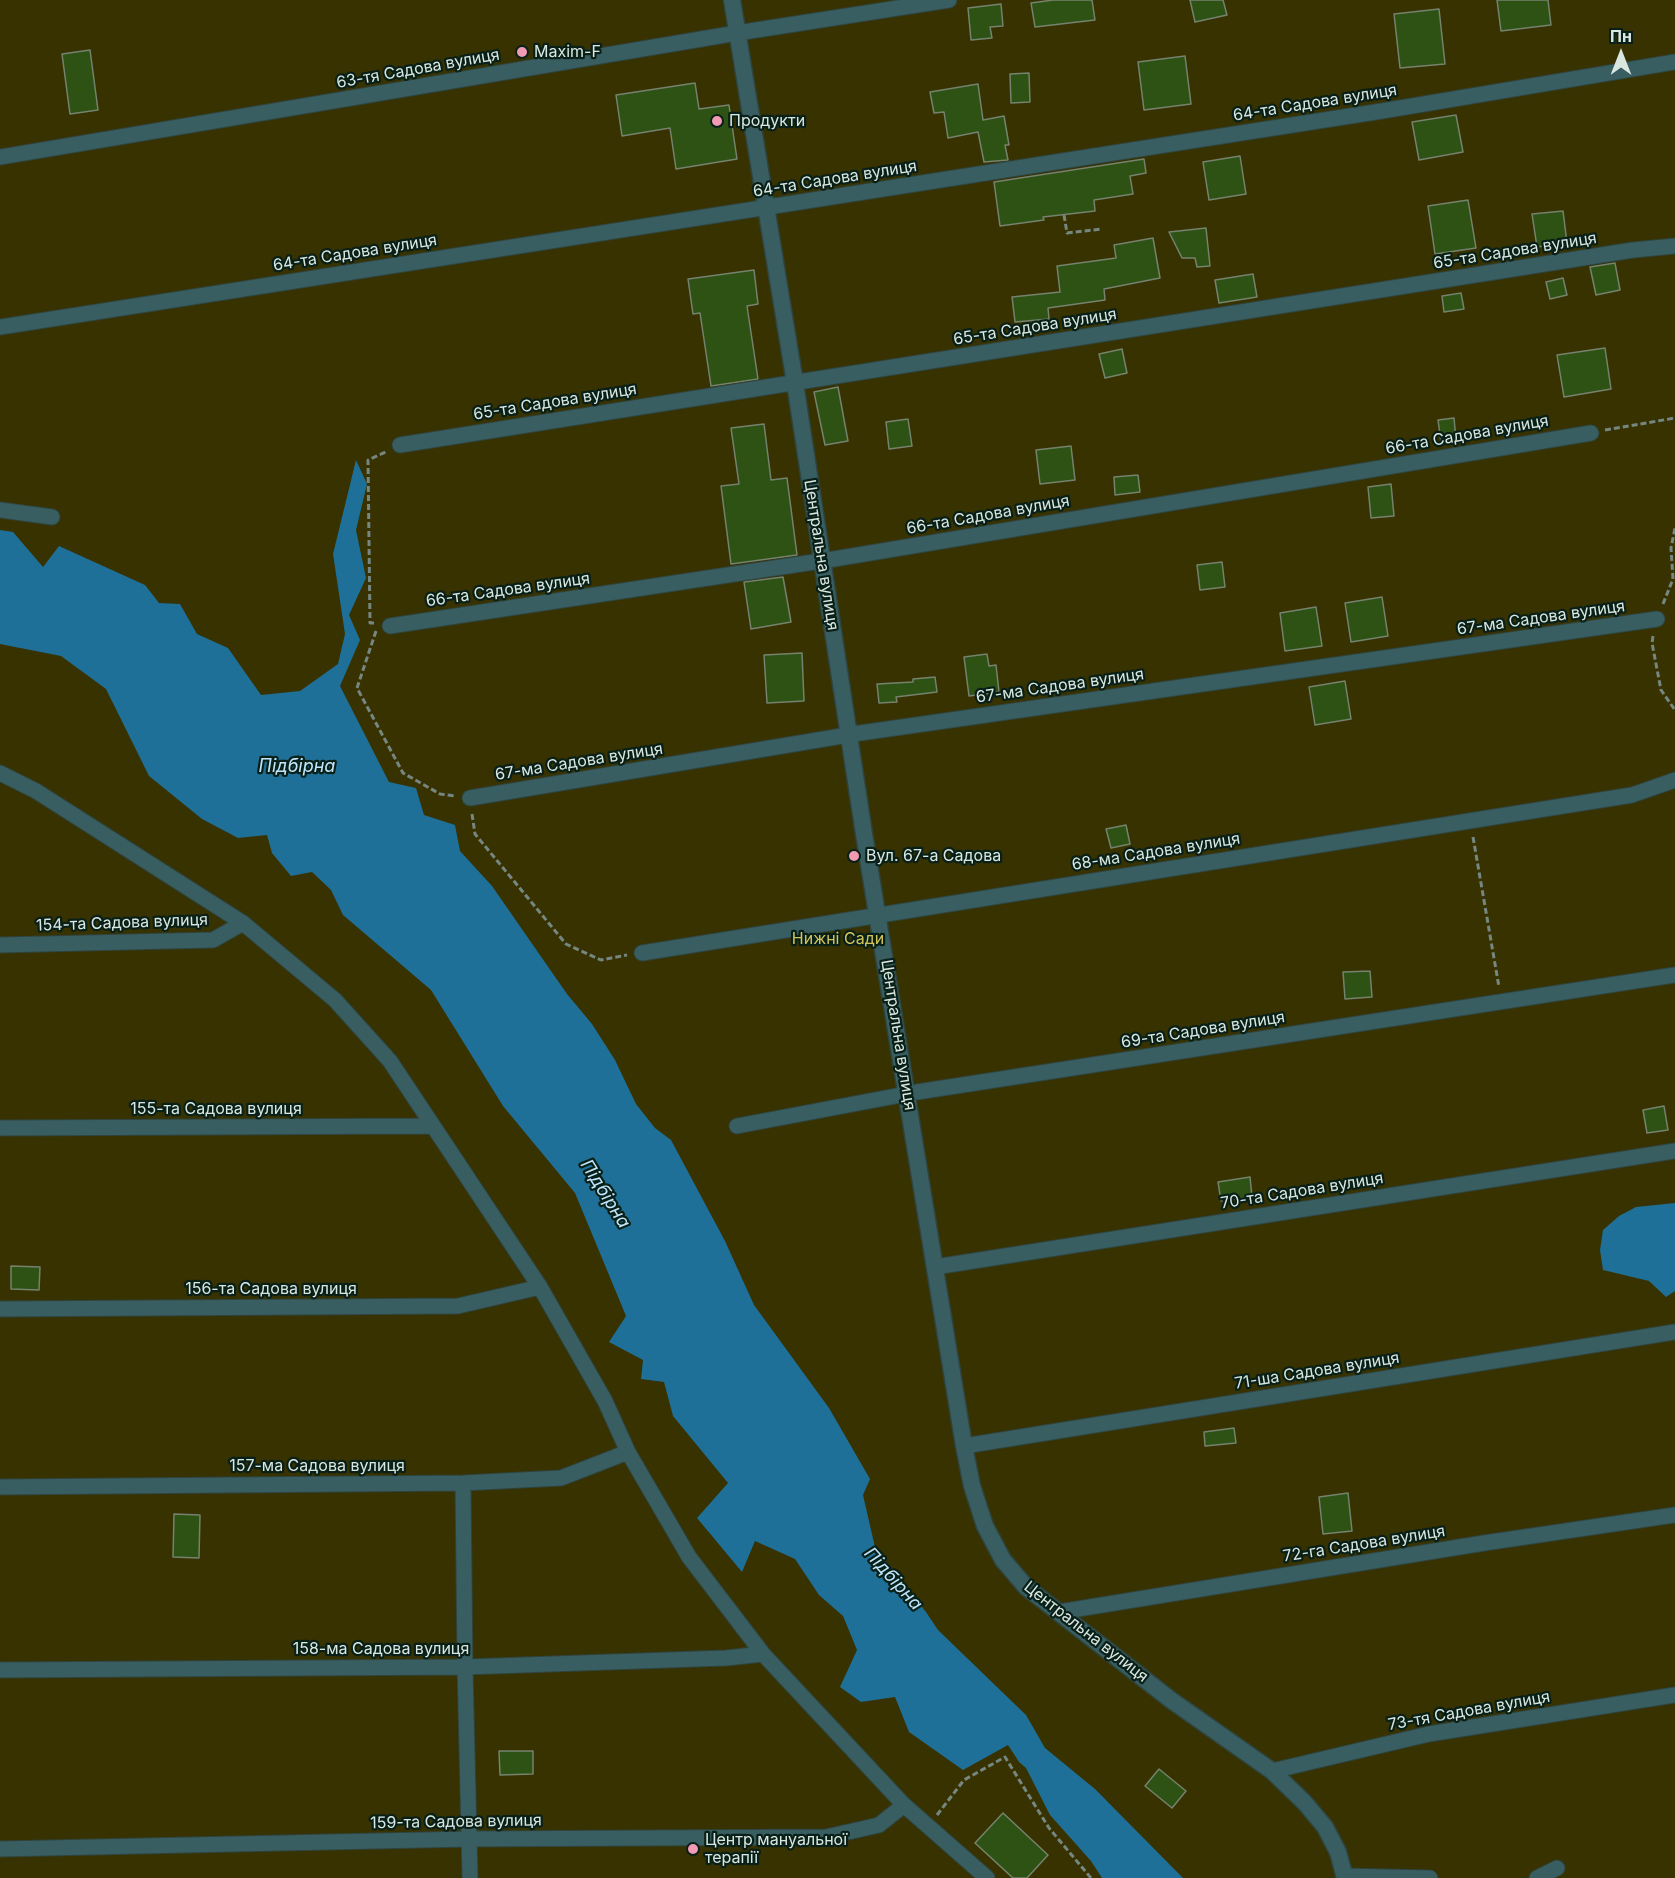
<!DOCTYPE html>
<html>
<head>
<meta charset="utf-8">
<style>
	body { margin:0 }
	#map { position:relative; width:1675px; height:1878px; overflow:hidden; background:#132a22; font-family:Inter,sans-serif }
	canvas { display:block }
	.north { position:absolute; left:1591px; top:24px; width:60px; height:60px; -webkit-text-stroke:4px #092018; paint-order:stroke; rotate:0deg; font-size:16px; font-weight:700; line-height:24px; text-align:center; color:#dae7e1 }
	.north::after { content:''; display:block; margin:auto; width:21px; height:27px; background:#dae7e1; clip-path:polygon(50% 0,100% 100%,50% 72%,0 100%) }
</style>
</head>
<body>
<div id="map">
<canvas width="1675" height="1878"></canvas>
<div class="north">Пн</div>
</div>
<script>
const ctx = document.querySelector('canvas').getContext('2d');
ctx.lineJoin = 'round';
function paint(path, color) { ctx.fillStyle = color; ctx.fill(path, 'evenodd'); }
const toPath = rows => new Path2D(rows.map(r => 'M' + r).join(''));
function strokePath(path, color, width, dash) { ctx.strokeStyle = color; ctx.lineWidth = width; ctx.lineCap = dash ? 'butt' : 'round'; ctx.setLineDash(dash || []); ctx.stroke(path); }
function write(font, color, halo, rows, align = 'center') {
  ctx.font = font + ' Inter,sans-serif'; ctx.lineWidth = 4.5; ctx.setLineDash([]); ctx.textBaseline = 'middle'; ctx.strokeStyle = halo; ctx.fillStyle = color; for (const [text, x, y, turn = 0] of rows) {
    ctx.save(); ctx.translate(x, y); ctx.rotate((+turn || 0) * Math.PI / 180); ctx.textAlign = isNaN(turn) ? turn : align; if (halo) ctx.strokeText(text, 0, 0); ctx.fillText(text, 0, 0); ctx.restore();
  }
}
const green = toPath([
	[0,0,1675,0,1675,1878,0,1878]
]);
const water = toPath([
	[356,460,367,484,356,530,366,578,349,615,360,640,340,686,389,782,416,788,424,815,455,825,460,851,492,886,567,994,592,1024,615,1060,636,1104,655,1128,671,1140,725,1241,754,1305,829,1408,870,1479,863,1495,875,1547,926,1612,938,1630,1026,1715,1045,1748,1095,1789,1183,1878,1102,1878,1091,1861,1050,1815,1026,1768,1019,1762,1008,1745,963,1770,909,1732,895,1697,861,1702,840,1687,857,1650,843,1616,819,1595,795,1559,755,1541,742,1572,697,1518,728,1483,673,1416,664,1382,641,1379,643,1360,609,1342,626,1316,575,1193,503,1106,431,990,343,915,331,890,312,872,291,876,272,853,267,835,238,838,202,819,149,776,106,689,61,656,0,644,0,530,13,532,43,567,59,546,145,585,159,603,180,604,197,634,228,648,261,695,300,691,338,664,345,634,333,554],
	[1675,1203,1675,1291,1666,1297,1649,1281,1603,1270,1600,1250,1603,1230,1619,1216,1636,1207]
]);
const building = toPath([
	[1053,0,1092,0,1095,20,1035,27,1031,3,1053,0],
	[1190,0,1223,0,1227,15,1195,22,1190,0],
	[1497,0,1548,0,1551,25,1501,31,1497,0],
	[1001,4,1003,26,990,27,992,38,971,40,968,8,1001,4],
	[1439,9,1445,64,1400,68,1394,14,1439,9],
	[90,50,98,110,70,114,62,54,90,50],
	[1185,56,1191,104,1144,110,1138,62,1185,56],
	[1029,73,1030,102,1011,103,1010,74,1029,73],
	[695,83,699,109,729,105,737,159,676,169,670,128,622,136,616,95,695,83],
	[978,84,983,120,1004,116,1009,145,1005,145,1008,160,984,162,978,132,948,138,944,112,934,113,930,92,978,84],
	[1456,115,1463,152,1419,160,1412,122,1456,115],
	[1240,156,1246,194,1209,200,1203,162,1240,156],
	[1144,159,1146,173,1130,176,1133,194,1094,200,1095,211,1043,217,1044,220,1000,226,994,182,1144,159],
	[1468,200,1476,248,1435,254,1428,206,1468,200],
	[1563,211,1567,243,1537,247,1532,214,1563,211],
	[1206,228,1210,266,1197,267,1195,258,1182,258,1169,232,1206,228],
	[1153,238,1160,278,1104,289,1105,300,1048,308,1049,319,1015,322,1012,297,1060,292,1057,266,1116,258,1114,245,1153,238],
	[1615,263,1620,290,1596,295,1590,267,1615,263],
	[754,270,758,304,747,306,758,379,711,386,700,313,693,314,688,279,754,270],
	[1253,274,1257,297,1219,303,1215,280,1253,274],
	[1563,278,1567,295,1550,299,1546,282,1563,278],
	[1461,293,1464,309,1444,312,1442,296,1461,293],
	[1605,348,1611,389,1564,397,1557,355,1605,348],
	[1122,349,1127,373,1105,378,1099,354,1122,349],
	[838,387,848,441,825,445,814,392,838,387],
	[1454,418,1456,440,1441,442,1438,420,1454,418],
	[908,419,912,446,889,449,886,422,908,419],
	[764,424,771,480,787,478,797,555,731,564,721,486,739,484,731,428,764,424],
	[1071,446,1075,480,1040,484,1036,450,1071,446],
	[1138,475,1140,492,1115,495,1114,477,1138,475],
	[1391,484,1394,516,1371,518,1368,487,1391,484],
	[1222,562,1225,587,1200,590,1197,565,1222,562],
	[783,577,791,622,751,629,744,582,783,577],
	[1382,597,1388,636,1351,642,1345,603,1382,597],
	[1316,607,1322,646,1285,651,1280,613,1316,607],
	[802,653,804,701,767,703,764,655,802,653],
	[987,654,989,666,996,665,999,692,969,696,964,657,987,654],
	[935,677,937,692,896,697,897,702,879,703,877,684,913,682,913,679,935,677],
	[1345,681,1351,719,1315,725,1309,687,1345,681],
	[1126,825,1130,844,1111,848,1106,829,1126,825],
	[1370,971,1372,997,1345,999,1343,972,1370,971],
	[1664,1106,1668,1130,1647,1133,1643,1110,1664,1106],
	[1250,1177,1252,1197,1221,1201,1218,1182,1250,1177],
	[11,1266,40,1267,39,1290,11,1289,11,1266],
	[1234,1428,1236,1443,1205,1446,1204,1432,1234,1428],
	[1348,1493,1352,1531,1323,1534,1319,1497,1348,1493],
	[174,1514,200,1515,199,1558,173,1557,174,1514],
	[499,1751,533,1751,533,1774,500,1775,499,1751],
	[1159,1769,1186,1791,1172,1808,1145,1786,1159,1769],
	[1003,1813,1048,1855,1027,1878,1013,1878,975,1843,1003,1813]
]);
const path = toPath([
	[1064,215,1067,233,1102,229],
	[1605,430,1675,418],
	[1663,604,1673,579,1671,548,1675,528],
	[374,623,370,623,368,460,388,451],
	[376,631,357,688,403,773,440,794,455,796],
	[1653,636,1652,643,1661,690,1675,710],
	[472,814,475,834,566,944,601,960,627,955],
	[1473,837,1499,987],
	[937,1815,964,1780,1005,1757,1049,1828,1091,1878]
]);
const minor = toPath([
	[0,157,737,33,949,0],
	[0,327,1382,111,1675,62],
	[400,445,1633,250,1675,246],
	[0,510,52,517],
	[390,626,834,559,1591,433],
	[0,773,36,791,243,923,335,1000,390,1061,540,1287,605,1401,628,1452,689,1557,763,1654,904,1805,987,1878],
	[470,798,860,733,1657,619],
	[0,945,213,940,243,923],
	[642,953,1632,795,1675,780],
	[737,1126,917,1092,1675,975],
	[0,1128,433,1126],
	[935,1267,1675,1151],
	[0,1309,458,1306,540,1287],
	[964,1446,1675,1332],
	[463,1483,465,1667,470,1878],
	[0,1487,463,1483,561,1478,628,1452],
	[1059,1612,1484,1543,1675,1515],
	[0,1670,465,1667,726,1658,763,1654],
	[1272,1771,1429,1734,1675,1695],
	[0,1849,470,1839,826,1837,879,1825,904,1805],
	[1345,1876,1430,1878],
	[1537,1878,1557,1868]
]);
const tertiary = toPath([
	[732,0,795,383,864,834,964,1446,972,1486,985,1526,1003,1560,1026,1587,1171,1700,1272,1771,1305,1803,1325,1827,1338,1852,1345,1878]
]);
const markers = [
	[522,52,6,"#f19ab3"],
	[717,121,6,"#f19ab3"],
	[854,856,6,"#f19ab3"],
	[693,1849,6,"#f19ab3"]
];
const poiNames = [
	["Maxim-F",534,52],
	["Продукти",729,121],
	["Вул. 67-а Садова",866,856],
	["Центр мануальної",705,1840],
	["терапії",705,1858]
];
const streetNames = [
	["63-тя Садова вулиця",418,69,-10],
	["64-та Садова вулиця",1315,103,-9],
	["64-та Садова вулиця",835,179,-9],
	["65-та Садова вулиця",1515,251,-9],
	["64-та Садова вулиця",355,253,-9],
	["65-та Садова вулиця",1035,327,-9],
	["65-та Садова вулиця",555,402,-9],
	["66-та Садова вулиця",1467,435,-10],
	["66-та Садова вулиця",988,515,-10],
	["Центральна вулиця",821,555,81],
	["66-та Садова вулиця",508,590,-8],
	["67-ма Садова вулиця",1541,618,-8],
	["67-ма Садова вулиця",1060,686,-8],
	["67-ма Садова вулиця",579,762,-9],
	["68-ма Садова вулиця",1156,852,-9],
	["154-та Садова вулиця",122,923,-2],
	["69-та Садова вулиця",1203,1030,-9],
	["Центральна вулиця",898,1035,81],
	["155-та Садова вулиця",216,1109],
	["70-та Садова вулиця",1302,1191,-9],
	["156-та Садова вулиця",271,1289],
	["71-ша Садова вулиця",1317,1371,-9],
	["157-ма Садова вулиця",317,1466],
	["72-га Садова вулиця",1364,1544,-9],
	["Центральна вулиця",1086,1632,38],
	["158-ма Садова вулиця",381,1649],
	["73-тя Садова вулиця",1469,1711,-10],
	["159-та Садова вулиця",456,1822,-1]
];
const parkNames = [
	["Нижні Сади",838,939]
];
const waterNames = [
	["Підбірна",297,767],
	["Підбірна",605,1194,58],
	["Підбірна",893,1579,48]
];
paint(green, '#383100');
paint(water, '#1e7098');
paint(building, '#2e5214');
strokePath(building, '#75826e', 1.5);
strokePath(minor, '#2f443d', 17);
strokePath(tertiary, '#2f443d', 19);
strokePath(path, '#758780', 3, [6, 3]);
strokePath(minor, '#385e61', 15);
strokePath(tertiary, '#385e61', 16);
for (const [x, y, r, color] of markers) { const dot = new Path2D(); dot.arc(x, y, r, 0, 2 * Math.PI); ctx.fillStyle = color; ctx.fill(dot); strokePath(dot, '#092018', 2); }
write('16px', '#dae7e1', '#092018', poiNames, 'left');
write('16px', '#dae7e1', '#092018', streetNames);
write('16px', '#d3c45a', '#092018', parkNames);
write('italic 18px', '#c0e6fd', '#092018', waterNames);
</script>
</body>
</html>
